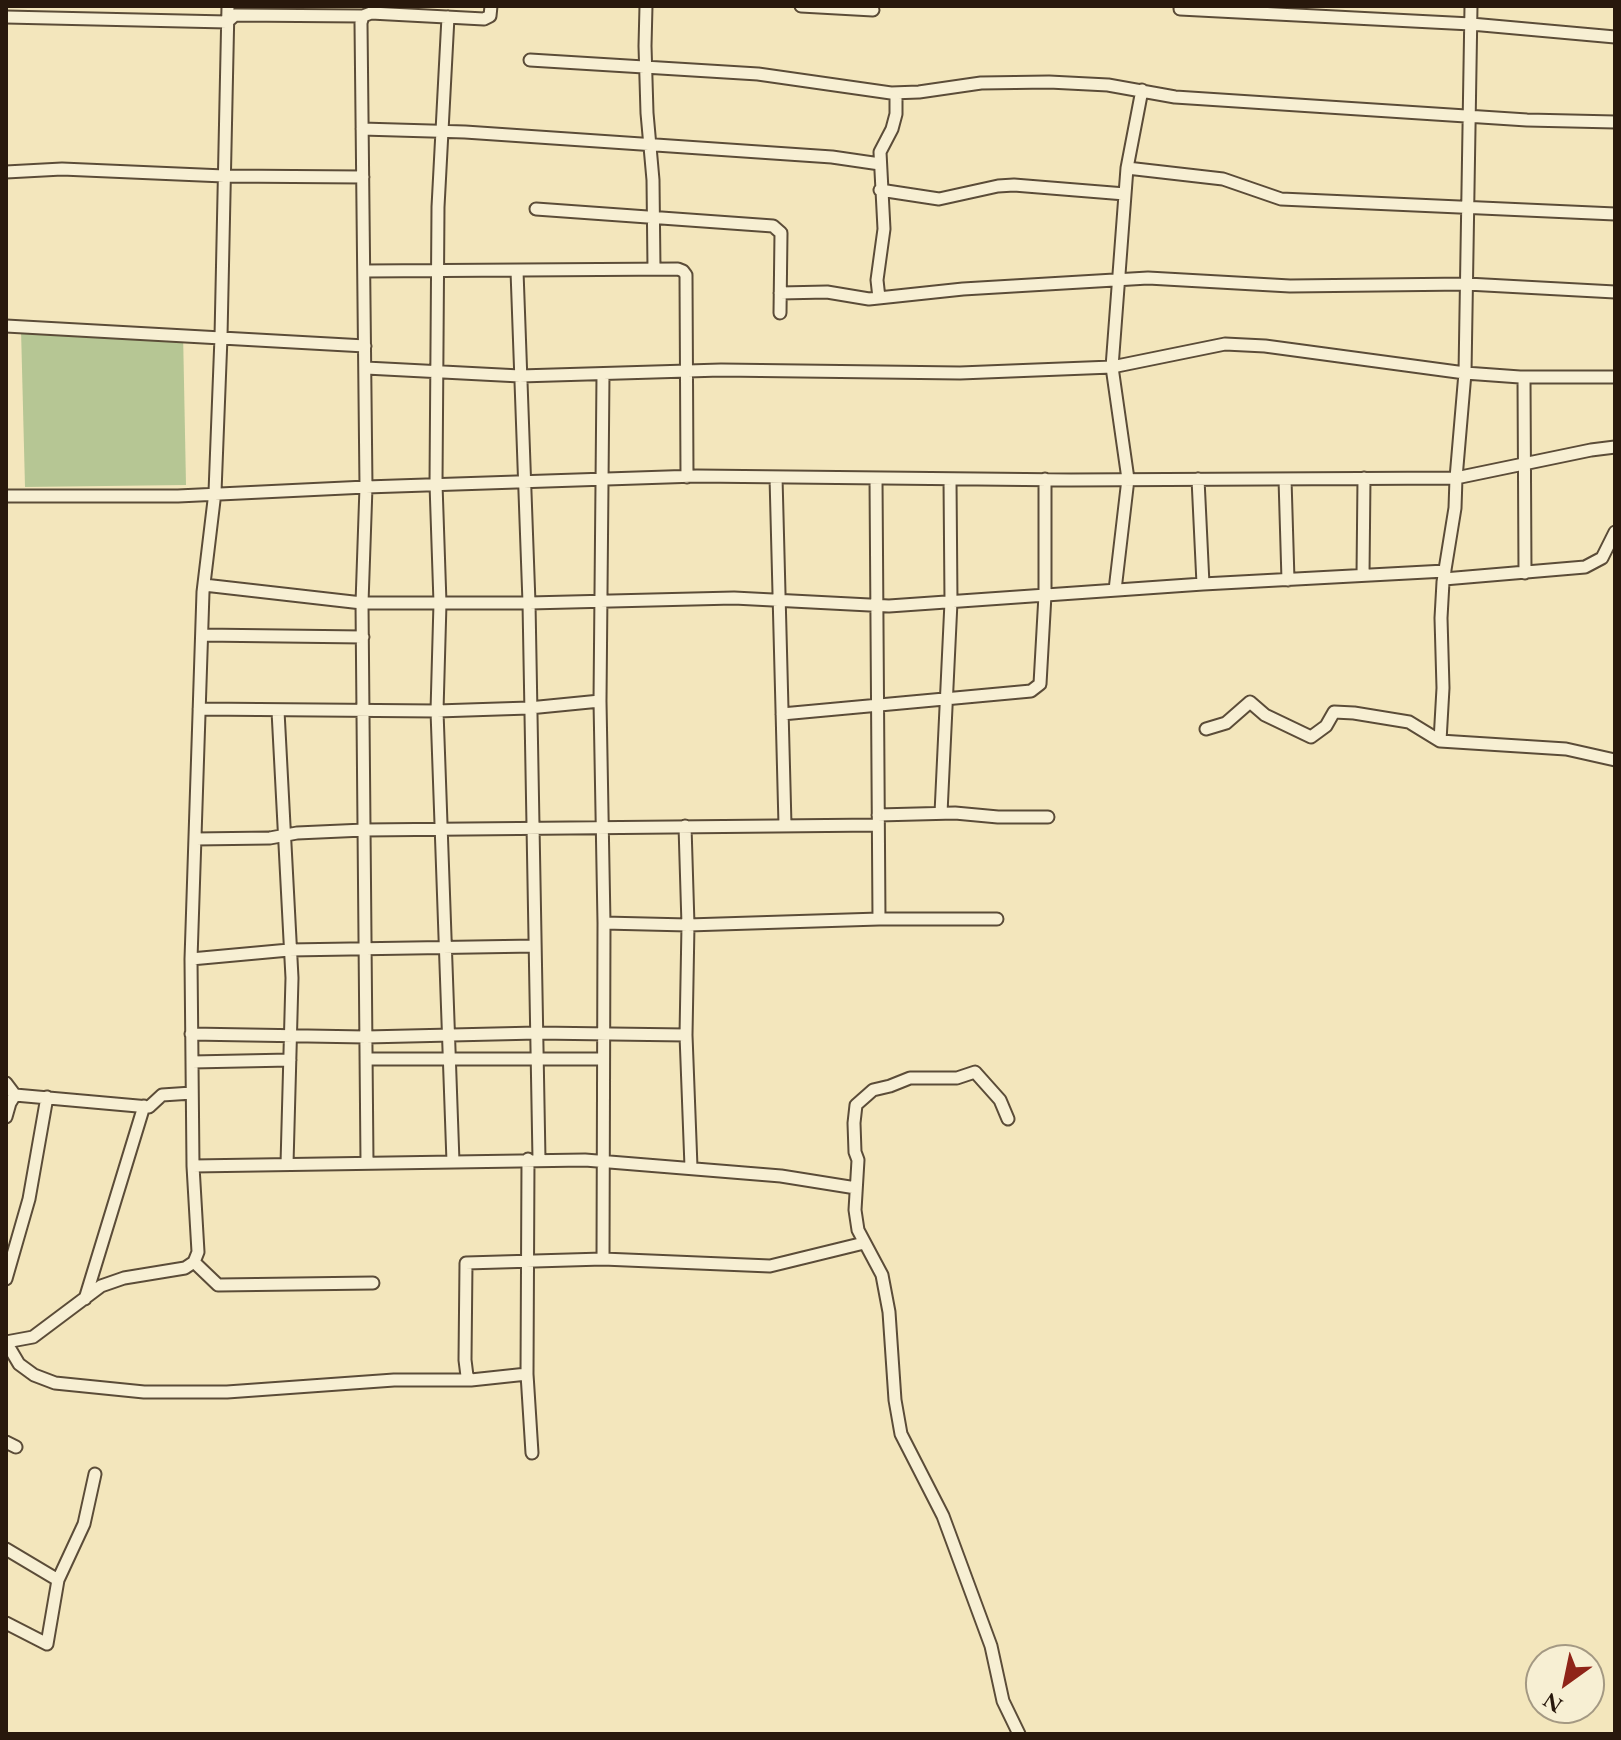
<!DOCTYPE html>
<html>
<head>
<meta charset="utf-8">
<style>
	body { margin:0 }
	#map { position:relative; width:1621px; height:1740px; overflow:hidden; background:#f3e6bc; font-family:"EB Garamond",serif }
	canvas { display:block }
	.frame { position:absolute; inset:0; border:8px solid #28180c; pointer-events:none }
	.north { position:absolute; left:1525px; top:1644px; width:80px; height:80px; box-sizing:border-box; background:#f7efd3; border:2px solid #a49983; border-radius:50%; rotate:213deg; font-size:22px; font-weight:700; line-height:32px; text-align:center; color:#28180c }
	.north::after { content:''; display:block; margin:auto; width:28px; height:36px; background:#8f2418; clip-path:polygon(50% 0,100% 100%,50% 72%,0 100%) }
</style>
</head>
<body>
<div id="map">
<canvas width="1621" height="1740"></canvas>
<div class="frame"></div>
<div class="north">N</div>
</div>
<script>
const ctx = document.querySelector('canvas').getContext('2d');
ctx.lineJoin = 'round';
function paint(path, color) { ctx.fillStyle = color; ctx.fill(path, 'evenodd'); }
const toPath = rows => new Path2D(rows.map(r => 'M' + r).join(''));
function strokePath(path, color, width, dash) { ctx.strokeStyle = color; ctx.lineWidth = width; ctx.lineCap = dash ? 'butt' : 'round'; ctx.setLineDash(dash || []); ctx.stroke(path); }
const green = toPath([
	[21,329,183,331,186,485,25,487]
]);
const street = toPath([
	[646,6,645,46,647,113,653,180,654,269],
	[801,6,873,10],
	[1180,9,1471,24,1615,37],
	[6,17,227,22,235,15,363,16],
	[448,17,438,207,436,484,440,603,437,711,453,1162],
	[530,60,758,74,891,93,919,92,981,83,1049,82,1108,85,1175,97,1527,120,1615,122],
	[362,129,465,132,832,157,880,164],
	[1127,168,1223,179,1281,199,1615,214],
	[6,172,62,169,224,176,363,177],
	[880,190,939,199,998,186,1014,185,1125,194],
	[536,209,773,226,781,233,780,313],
	[364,271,678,269,683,271,686,275,687,477],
	[517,271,529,603,539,1159],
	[780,293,827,292,869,299,963,289,1148,278,1290,286,1467,284,1615,292],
	[879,298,877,280,884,229,880,152,892,129,896,114,896,93],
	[6,326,365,346],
	[366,368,520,376,721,370,960,373,1112,367,1225,344,1265,346,1465,373,1520,377,1615,377],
	[603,375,600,701,604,923,603,1259],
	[1524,378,1525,573],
	[776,477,785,825],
	[876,478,879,919],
	[1198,479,1203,584],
	[1285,479,1288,580],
	[6,496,178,496,366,487,697,476,1071,480,1456,478,1465,373,1471,6],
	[1363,575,1364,478],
	[1444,579,1585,567,1602,558,1615,532],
	[204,585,362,603,529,603,734,598,889,606,1203,584,1445,571],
	[1115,590,1128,479,1112,367,1127,168,1142,90],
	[202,635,363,637],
	[199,709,437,711,529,708,600,701],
	[278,711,292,978,287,1164],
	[782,714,1031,691,1040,684,1045,595,1045,479],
	[1206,729,1226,723,1250,702,1265,715,1311,737,1326,726,1334,712,1354,713,1409,722,1440,741,1566,749,1615,760],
	[1440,741,1443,688,1441,618,1443,582,1455,508,1456,478,1591,450,1615,447],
	[941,813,951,602,950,479],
	[878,815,955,813,998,817,1048,817],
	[685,826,688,925,686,1035,691,1167],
	[195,839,270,838,297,833,364,830,878,825],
	[604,923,688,925,879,919,997,919],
	[191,959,289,950,535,946],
	[191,1034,366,1037,537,1033,686,1035],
	[366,1059,603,1059],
	[192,1062,290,1060],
	[6,1083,15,1095,149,1107,162,1095,192,1093],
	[6,1117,10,1103,15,1095],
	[1008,1119,1000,1100,975,1072,957,1078,910,1078,890,1086,873,1090,856,1105,854,1123,855,1152,858,1160,855,1210,858,1230,882,1275,889,1312,895,1400,901,1434,943,1516,991,1646,1003,1701,1019,1734],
	[528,1159,527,1374,532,1453],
	[367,1162,362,603,366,487,361,23,363,16,371,13,484,19,490,16,491,6],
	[193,1166,585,1160,781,1176,856,1188],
	[194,1262,218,1285,373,1283],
	[6,1279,29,1199,47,1097],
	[85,1299,144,1106],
	[6,1342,33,1337,101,1286,124,1278,185,1268,194,1262,198,1252,193,1166,191,959,203,592,215,492,221,337,228,6],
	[6,1342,19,1364,34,1375,55,1383,144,1392,227,1392,394,1380,471,1380],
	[527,1374,471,1380,467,1376,465,1360,466,1263,603,1259,770,1266,864,1243],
	[6,1442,16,1447],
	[6,1549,58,1580],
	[6,1623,47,1644,58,1580,84,1524,95,1474]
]);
paint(green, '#b6c694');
strokePath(street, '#5b4c38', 15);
strokePath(street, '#f7efd3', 11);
</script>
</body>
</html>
